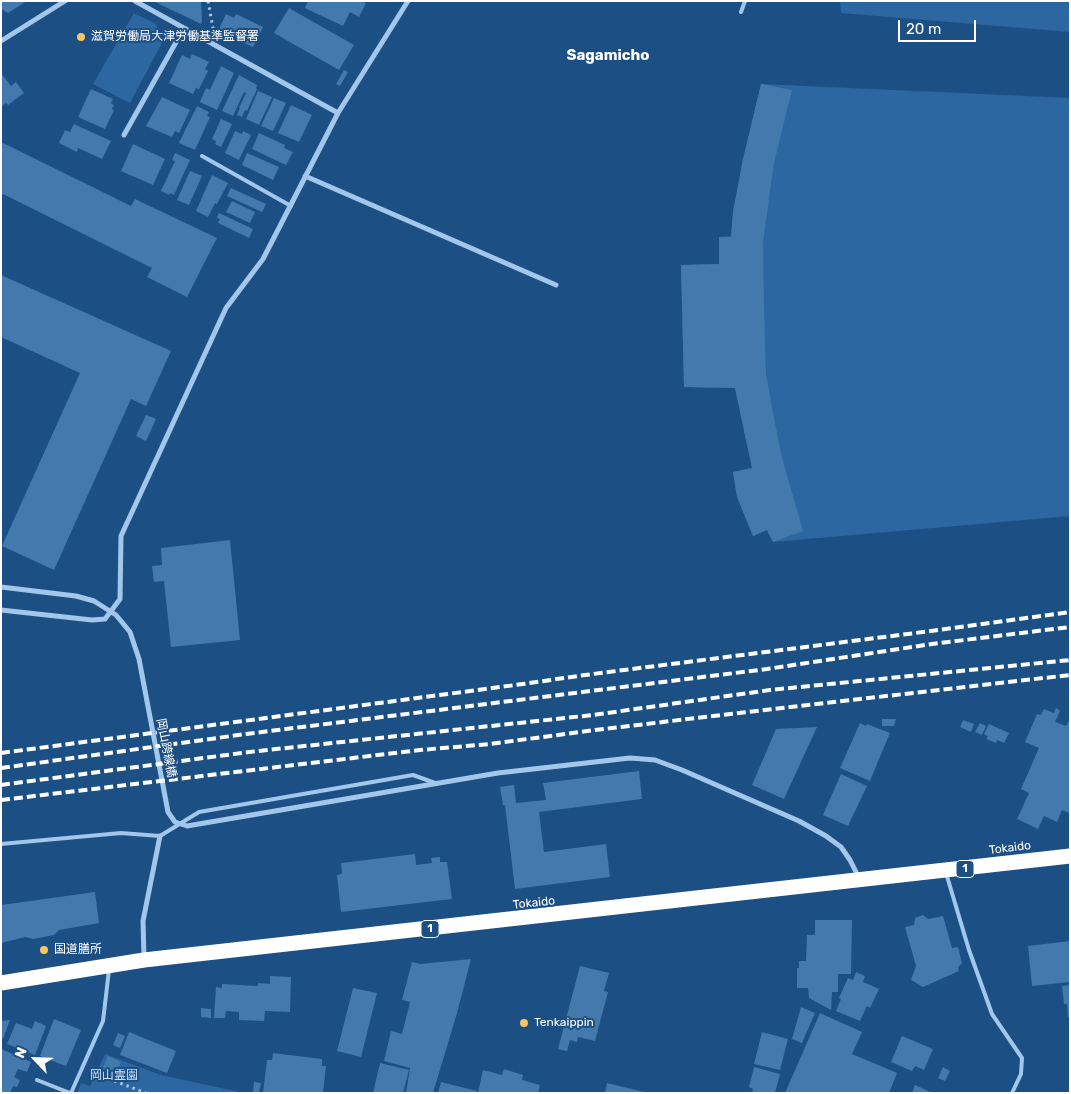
<!DOCTYPE html>
<html>
<head>
<meta charset="utf-8">
<style>
	body { margin:0 }
	#map { position:relative; width:1071px; height:1094px; overflow:hidden; background:#1c4f84; font-family:Rubik,sans-serif }
	canvas { display:block }
	.frame { position:absolute; inset:0; border:2px solid #fff; pointer-events:none }
	.north { position:absolute; left:10px; top:1034px; width:50px; height:50px; -webkit-text-stroke:4px #1c4f84; paint-order:stroke; rotate:294deg; font-size:14px; font-weight:700; line-height:20px; text-align:center; color:#fff }
	.north::after { content:''; display:block; margin:auto; width:18px; height:22px; background:#fff; clip-path:polygon(50% 0,100% 100%,50% 72%,0 100%) }
	.scale { position:absolute; left:898px; top:20px; width:78px; height:22px; box-sizing:border-box; border:2px solid #fff; border-top:0; padding-left:6px; font-size:15px; line-height:18px; white-space:nowrap; color:#fff; -webkit-text-stroke:4px #1c4f84; paint-order:stroke }
</style>
</head>
<body>
<div id="map">
<canvas width="1071" height="1094"></canvas>
<div class="frame"></div>
<div class="north">N</div>
<div class="scale">20 m</div>
</div>
<script>
const ctx = document.querySelector('canvas').getContext('2d');
ctx.lineJoin = 'round';
function paint(path, color) { ctx.fillStyle = color; ctx.fill(path, 'evenodd'); }
const toPath = rows => new Path2D(rows.map(r => 'M' + r).join(''));
function strokePath(path, color, width, dash) { ctx.strokeStyle = color; ctx.lineWidth = width; ctx.lineCap = dash ? 'butt' : 'round'; ctx.setLineDash(dash || []); ctx.stroke(path); }
function write(font, color, halo, rows, align = 'center') {
  ctx.font = font + ' Rubik,"Noto Sans JP",sans-serif'; ctx.lineWidth = 4; ctx.setLineDash([]); ctx.textBaseline = 'middle'; ctx.strokeStyle = halo; ctx.fillStyle = color; for (const [text, x, y, turn = 0] of rows) {
    ctx.save(); ctx.translate(x, y); ctx.rotate((+turn || 0) * Math.PI / 180); ctx.textAlign = isNaN(turn) ? turn : align; if (halo) ctx.strokeText(text, 0, 0); ctx.fillText(text, 0, 0); ctx.restore();
  }
}
const green = toPath([
	[840,1,1070,1,1070,32,841,13],
	[134,13,156,24,163,41,130,103,93,84],
	[761,84,1070,98,1070,516,773,542,767,530,753,536,737,497,733,472,752,468,735,388,684,387,681,265,719,264,719,237,731,236,733,212,743,159],
	[105,1054,161,1075,244,1093,77,1093,81,1083,90,1086]
]);
const building = toPath([
	[1,1,27,1,8,13,1,9],
	[153,1,201,1,202,21,201,24],
	[308,1,361,1,366,3,359,17,350,12,343,26,305,8],
	[289,8,354,45,339,70,274,33],
	[226,14,234,18,236,14,263,27,253,47,218,31],
	[192,54,209,62,205,69,208,71,199,89,196,88,193,94,169,83,182,55,190,59],
	[221,66,234,73,217,110,200,102,206,88,210,90],
	[344,70,348,72,340,86,336,84],
	[1,73,11,86,16,82,24,93,8,105,6,103,1,107],
	[239,75,257,85,256,88,257,89,247,111,245,110,242,117,237,115,240,108,239,108,246,93,244,92,233,116,222,111],
	[761,84,792,90,774,163,763,242,764,308,766,374,772,408,782,458,803,531,773,542,767,530,753,536,737,497,733,472,752,468,735,388,684,387,681,265,719,264,719,237,731,237,733,212,743,159],
	[91,89,113,99,111,103,114,105,112,109,114,110,105,129,78,117],
	[258,91,272,97,259,125,246,119],
	[162,97,190,110,179,133,175,131,172,137,146,126],
	[274,98,286,103,273,131,261,126],
	[291,105,312,115,299,142,278,133],
	[197,106,209,112,207,116,210,117,195,150,179,143],
	[221,119,232,124,221,147,215,144,216,141,212,139],
	[74,124,111,141,102,159,78,148,77,152,59,143,65,130,70,132],
	[235,131,242,134,243,131,251,135,239,160,225,153],
	[259,133,285,145,284,148,293,152,286,165,252,149],
	[1,142,131,206,135,199,217,238,187,297,147,277,152,268,3,194,1,197],
	[133,144,165,159,153,185,121,171],
	[175,153,190,160,174,195,170,193,169,195,161,191,175,161,172,160],
	[247,153,279,167,273,180,242,165],
	[190,171,202,176,189,205,177,200],
	[212,175,228,183,217,204,215,203,208,217,196,211],
	[231,188,266,204,262,212,227,196],
	[232,201,255,212,250,223,226,212],
	[219,213,253,229,249,238,218,223,220,219,217,218],
	[1,275,171,351,146,406,131,399,54,570,2,546,80,373,1,337],
	[146,415,156,419,146,441,136,436],
	[230,540,240,640,171,647,164,581,154,582,152,566,162,565,161,548],
	[1056,708,1060,711,1055,722,1066,726,1070,719,1070,810,1069,813,1062,810,1057,822,1044,816,1038,829,1017,819,1029,793,1021,789,1039,748,1025,742,1037,714,1041,715,1044,709,1054,713],
	[882,719,896,719,894,726,882,726],
	[963,720,974,724,971,732,960,727],
	[860,723,866,726,867,724,890,733,870,781,840,768],
	[980,723,986,726,982,735,975,732],
	[989,724,1009,733,1004,743,997,740,996,743,986,739,988,736,984,734],
	[817,727,784,799,752,785,776,729],
	[639,771,642,799,539,812,544,852,606,844,610,877,515,889,505,805,503,805,500,787,514,785,516,803,546,800,543,783],
	[841,774,867,786,848,826,823,815],
	[415,854,416,865,432,863,431,858,440,857,440,862,447,862,452,899,341,912,337,875,342,874,341,863],
	[95,892,99,923,59,930,54,935,33,939,25,937,1,943,1,905],
	[923,915,928,919,943,916,952,948,958,947,962,963,958,967,959,971,923,987,911,980,916,966,905,927,914,925,915,918],
	[815,920,852,920,851,974,838,974,838,992,832,992,831,1010,809,998,808,988,797,988,797,968,799,968,799,961,806,961,807,935,815,935],
	[1070,941,1070,982,1032,986,1028,946],
	[471,959,457,1013,433,1093,406,1093,410,1068,384,1061,391,1031,402,1034,410,1002,402,1000,412,962,420,964],
	[580,966,609,973,604,991,608,992,595,1041,578,1037,577,1042,570,1040,567,1051,558,1049],
	[856,972,865,976,863,982,879,989,870,1008,867,1006,860,1021,836,1011,841,999,839,998,848,978,853,980],
	[270,976,291,977,290,1012,265,1011,264,1021,239,1020,239,1012,226,1011,225,1018,214,1018,216,987,222,988,222,984,258,986,258,983,270,984],
	[1070,985,1070,1017,1068,1017,1067,1004,1064,1004,1062,986],
	[353,988,377,993,361,1057,337,1051],
	[801,1007,815,1013,802,1043,792,1039],
	[201,1008,211,1009,211,1018,201,1017],
	[820,1013,862,1032,852,1054,897,1073,889,1093,785,1093],
	[54,1019,81,1030,66,1066,40,1056],
	[10,1020,3,1039,1,1038,1,1021],
	[35,1021,46,1026,35,1055,7,1044,16,1023,32,1029],
	[129,1032,176,1051,167,1073,120,1055],
	[762,1032,788,1039,780,1070,754,1064],
	[118,1033,125,1036,120,1048,113,1045],
	[902,1036,933,1049,924,1070,915,1066,912,1071,891,1062],
	[1,1049,31,1062,27,1072,18,1069,14,1077,20,1080,17,1087,13,1086,10,1093,1,1092],
	[273,1053,322,1059,322,1066,326,1066,323,1093,263,1093,267,1060,272,1060],
	[108,1056,121,1062,116,1074,103,1068],
	[380,1063,409,1070,403,1093,373,1093],
	[754,1067,780,1074,775,1093,752,1093,753,1089,749,1087],
	[943,1067,950,1071,945,1081,938,1078],
	[504,1069,523,1075,522,1080,540,1085,538,1093,478,1093,483,1070,502,1075],
	[254,1082,261,1083,259,1093,253,1092],
	[441,1082,477,1091,476,1093,438,1093],
	[607,1083,644,1092,644,1093,605,1093],
	[915,1085,924,1089,932,1093,912,1093]
]);
const path = toPath([
	[208,1,213,28],
	[96,1074,146,1093]
]);
const lane = toPath([
	[741,12,745,1],
	[202,156,291,206],
	[1,844,121,833,160,836,199,812,413,775,435,783],
	[946,873,969,950,992,1014,1022,1058,1021,1074,1012,1093],
	[37,1080,70,1093],
	[71,1093,103,1021,109,970]
]);
const street = toPath([
	[135,1,338,113],
	[1,41,65,1],
	[124,135,184,28],
	[305,176,556,285],
	[1,587,76,596,94,601,116,615,130,632,139,659,168,812,175,822,187,826,498,773,630,758,655,760,682,770,799,821,826,836,841,847,850,860,859,878],
	[1,610,92,620,105,619,120,599,121,536,226,308,263,259,338,113,408,1],
	[144,958,143,921,160,836]
]);
const highway = toPath([
	[1,983,144,960,1070,856]
]);
const rail = toPath([
	[1,753,523,684,585,675,931,631,1070,612],
	[1,768,246,734,767,669,932,644,1070,627],
	[1,785,249,752,593,715,770,690,1070,660],
	[1,800,420,750,490,744,595,730,773,709,1070,675]
]);
const markers = [
	[81,37,5,"#fbc661"],
	[44,950,5,"#fbc661"],
	[524,1023,5,"#fbc661"]
];
const shields = [
	[965,869,18],
	[430,929,18]
];
const shieldNames = [
	["1",965,869],
	["1",430,929]
];
const poiNames = [
	["滋賀労働局大津労働基準監督署",91,37],
	["国道膳所",54,950],
	["Tenkaippin",534,1023]
];
const streetNames = [
	["岡山跨線橋",166,748,79],
	["Tokaido",1010,848,-7],
	["Tokaido",534,903,-6]
];
const parkNames = [
	["岡山霊園",114,1076]
];
const quarterNames = [
	["Sagamicho",608,56]
];
paint(green, '#2c67a1');
paint(building, '#4479ad');
strokePath(path, '#a3c7eb', 3, [2.5, 4]);
strokePath(lane, '#a3c7eb', 4);
strokePath(street, '#a3c7eb', 5);
strokePath(highway, '#fff', 15);
strokePath(rail, '#fff', 4, [9, 4]);
for (const [x, y, r, color] of markers) { const dot = new Path2D(); dot.arc(x, y, r, 0, 2 * Math.PI); ctx.fillStyle = color; ctx.fill(dot); strokePath(dot, '#1c4f84', 2); }
for (const [x, y, w] of shields) { const box = new Path2D(); box.roundRect(x - w / 2, y - 8.5, w, 17, 4); ctx.fillStyle = '#1c4f84'; ctx.fill(box); strokePath(box, '#fff', 1); }
write('bold 11px', '#fff', null, shieldNames);
write('12px', '#fff', '#1c4f84', poiNames, 'left');
write('12px', '#fff', '#1c4f84', streetNames);
write('12px', '#c8e0f8', '#1c4f84', parkNames);
write('bold 15px', '#fff', '#1c4f84', quarterNames);
</script>
</body>
</html>
